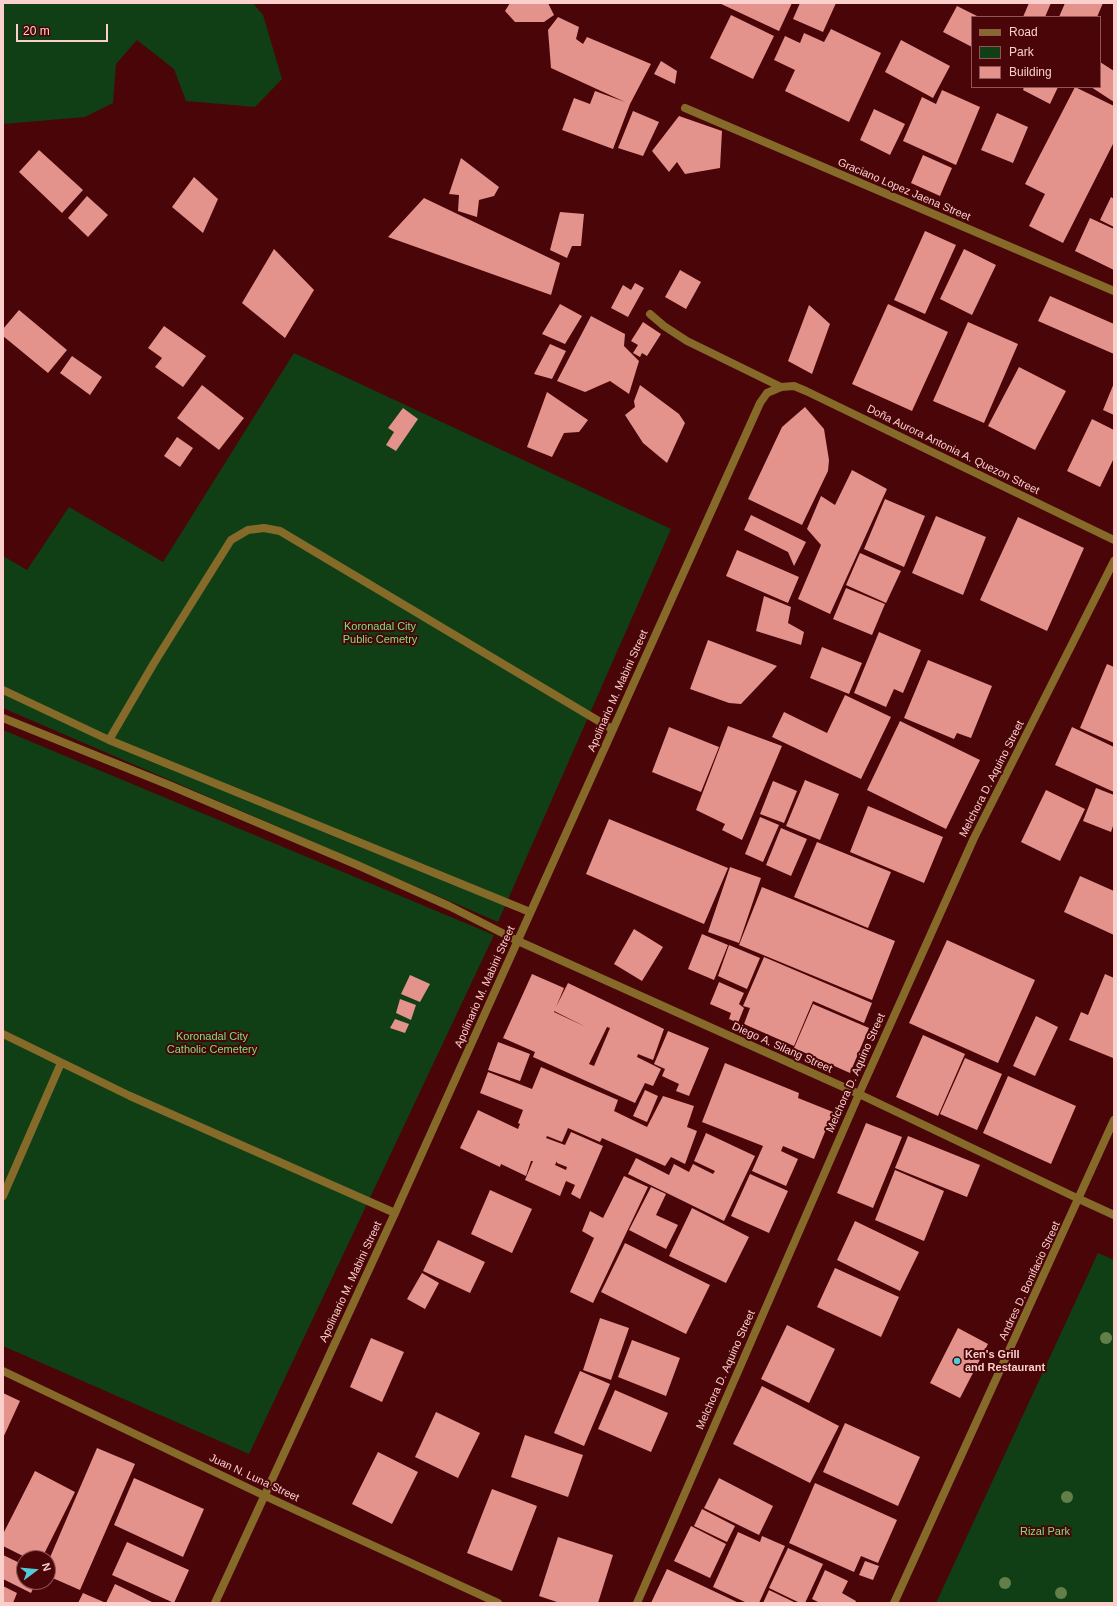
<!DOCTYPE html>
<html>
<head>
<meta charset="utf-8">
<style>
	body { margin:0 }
	#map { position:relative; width:1117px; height:1606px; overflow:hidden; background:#490508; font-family:Arial,sans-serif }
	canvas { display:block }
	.frame { position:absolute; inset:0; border:4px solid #fbd0cc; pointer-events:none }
	.legend { position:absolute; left:971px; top:16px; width:130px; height:72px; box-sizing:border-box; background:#490508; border:1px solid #905656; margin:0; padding:5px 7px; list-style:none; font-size:12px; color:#fbd0cc }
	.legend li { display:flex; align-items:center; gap:8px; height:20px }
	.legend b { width:20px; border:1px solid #905656 }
	.north { position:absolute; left:16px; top:1550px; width:40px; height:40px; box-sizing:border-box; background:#490508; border:1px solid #905656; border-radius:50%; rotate:74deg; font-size:11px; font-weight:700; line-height:16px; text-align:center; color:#fbd0cc }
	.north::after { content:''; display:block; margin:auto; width:14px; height:18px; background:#52cbd8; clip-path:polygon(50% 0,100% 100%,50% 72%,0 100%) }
	.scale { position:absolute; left:16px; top:24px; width:92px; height:18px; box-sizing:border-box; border:2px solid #fbd0cc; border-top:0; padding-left:5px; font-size:12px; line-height:14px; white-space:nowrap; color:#fbd0cc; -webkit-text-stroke:3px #490508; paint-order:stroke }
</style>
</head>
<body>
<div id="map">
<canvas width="1117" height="1606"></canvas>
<div class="frame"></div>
<ul class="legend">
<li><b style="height:5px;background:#866a2a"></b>Road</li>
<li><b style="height:11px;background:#103f15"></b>Park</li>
<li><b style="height:11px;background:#e3938c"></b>Building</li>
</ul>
<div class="north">N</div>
<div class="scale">20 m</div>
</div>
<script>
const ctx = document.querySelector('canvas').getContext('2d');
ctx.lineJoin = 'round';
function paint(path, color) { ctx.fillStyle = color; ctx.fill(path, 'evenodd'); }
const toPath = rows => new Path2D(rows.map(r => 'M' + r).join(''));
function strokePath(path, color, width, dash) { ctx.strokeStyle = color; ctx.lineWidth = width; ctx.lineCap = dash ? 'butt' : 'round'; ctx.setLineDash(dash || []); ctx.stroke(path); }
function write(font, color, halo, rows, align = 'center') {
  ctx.font = font + ' Arial,sans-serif'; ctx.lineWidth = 4; ctx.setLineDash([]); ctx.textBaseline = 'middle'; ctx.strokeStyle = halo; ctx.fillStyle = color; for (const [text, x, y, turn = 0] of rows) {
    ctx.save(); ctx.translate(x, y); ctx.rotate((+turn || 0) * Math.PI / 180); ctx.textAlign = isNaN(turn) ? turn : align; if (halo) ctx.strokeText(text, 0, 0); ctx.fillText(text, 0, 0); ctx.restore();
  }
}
const green = toPath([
	[3,3,253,3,263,15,282,79,255,107,186,101,174,69,137,40,116,64,113,103,85,117,3,124],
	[294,353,671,529,498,922,3,708,3,556,27,570,69,507,163,562],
	[3,730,494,935,249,1454,3,1346],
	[1098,1253,1114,1260,1114,1603,936,1603]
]);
const building = toPath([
	[510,3,548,3,554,15,544,22,515,22,505,11],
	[719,3,792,3,779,31],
	[800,3,836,3,823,32,793,19],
	[1029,3,1051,3,1045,17,1023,17],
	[1065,3,1103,3,1097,17,1059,17],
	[957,6,979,17,972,17,972,47,943,32],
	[731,15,774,36,753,79,710,58],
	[558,17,579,27,576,39,583,44,587,37,651,64,630,104,613,149,562,130,574,98,590,104,595,91,625,102,551,68,548,30],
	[831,29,881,53,849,122,785,91,795,70,774,60,785,36,800,43,804,33,824,42],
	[901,40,950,66,933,98,885,72],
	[661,61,677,71,675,84,654,74],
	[1100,62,1114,71,1114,102,1091,87,1100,87],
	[1024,87,1058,87,1050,104,1023,90],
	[1075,87,1114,106,1114,142,1063,243,1029,226,1045,194,1025,184],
	[942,90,980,107,956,165,903,141,922,97,936,104],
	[874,109,905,124,890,155,860,140],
	[633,111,659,122,643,156,618,148],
	[997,113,1028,127,1013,163,981,150],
	[679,116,722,131,720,168,685,174,677,162,669,172,652,151],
	[39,150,83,190,62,213,19,172],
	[923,155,952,168,940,196,911,183],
	[461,158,499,187,494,196,479,200,477,217,458,211,459,195,449,194],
	[194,177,218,199,203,233,172,207],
	[87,196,108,215,88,237,68,218],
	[1111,197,1114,199,1114,227,1100,220],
	[424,198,560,263,551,295,388,237],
	[560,212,584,214,581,246,572,246,567,258,550,250],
	[1090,218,1114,229,1114,270,1075,251],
	[925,231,956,245,925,314,894,300],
	[274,249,314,290,285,338,242,303],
	[964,249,996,265,972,315,940,299],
	[680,270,701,282,686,309,665,297],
	[635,283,644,288,628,317,611,308,623,285,631,290],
	[1050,296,1114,324,1114,354,1038,321],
	[560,304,582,316,565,344,542,334],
	[888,304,948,332,912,411,852,384],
	[809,305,830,324,812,374,788,361],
	[19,310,67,350,48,373,3,336,3,329],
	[591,316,625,334,624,346,639,361,629,394,610,381,585,392,557,381],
	[643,322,661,334,647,356,642,353,640,357,633,353,638,345,631,341],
	[968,322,1018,344,984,423,933,401],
	[164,326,206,356,183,387,155,367,162,358,148,348],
	[550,344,566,351,552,379,534,374],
	[72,356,102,377,90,395,60,373],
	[1019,367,1066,391,1035,450,988,426],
	[1114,383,1114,415,1103,410],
	[202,385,244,418,219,450,177,418],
	[640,385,679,414,685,423,667,463,643,443,625,415,635,407,634,401],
	[547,392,588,420,579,432,564,433,552,457,527,447],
	[805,407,824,429,829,460,828,471,802,525,748,499,782,427],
	[403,408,418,419,396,451,386,445,394,432,388,428],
	[1092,419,1114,430,1114,458,1100,487,1067,471],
	[177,437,193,448,180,467,164,456],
	[852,470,887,489,830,614,798,599,821,545,807,529,821,496,835,505],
	[885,499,925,516,904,567,864,549],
	[751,515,806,542,794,566,788,552,744,530],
	[936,516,986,537,963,595,912,573],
	[1018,517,1084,548,1047,631,980,600],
	[737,550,799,577,788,603,726,576],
	[860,553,901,571,886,603,846,585],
	[846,588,885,604,872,635,833,619],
	[764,596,791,607,788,623,804,632,801,645,756,631],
	[879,632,921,650,903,693,894,689,886,707,854,693],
	[708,640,777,666,741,704,729,703,690,689],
	[822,647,862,663,849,694,810,678],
	[928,660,992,686,971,738,957,733,954,739,904,718],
	[1107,664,1114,667,1114,743,1080,728],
	[845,695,891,717,861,779,772,737,784,712,827,733],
	[900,721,980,760,946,829,867,790],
	[728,726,782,746,742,840,722,830,725,824,696,810],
	[669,727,719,747,701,792,652,772],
	[1072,727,1114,747,1114,792,1055,765],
	[805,780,839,794,820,840,786,826],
	[773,781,797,791,784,823,760,814],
	[1096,788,1114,795,1114,823,1111,832,1083,821],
	[1046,790,1085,809,1060,861,1021,842],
	[868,806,943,837,924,883,850,852],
	[760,817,779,825,763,862,745,854],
	[609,819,728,868,704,924,586,874],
	[781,828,807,839,791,876,766,865],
	[817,842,891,872,868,928,794,897],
	[730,867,761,878,739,943,708,932],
	[1080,876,1114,891,1114,935,1064,912],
	[762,887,895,941,872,1000,739,945],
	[634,929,663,947,642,981,614,964],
	[702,934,728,945,714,980,688,969],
	[947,940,1035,980,998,1063,909,1023],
	[729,945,760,958,747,989,718,976],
	[764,957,872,1003,864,1023,813,1001,794,1046,744,1024,750,1008,743,1006],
	[532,974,564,988,556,1007,568,983,664,1029,653,1060,638,1054,637,1057,661,1069,653,1086,645,1083,635,1103,533,1057,535,1052,503,1038],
	[554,1011,586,1027,554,1012],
	[607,1027,610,1028,594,1066,589,1064],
	[1105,974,1114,978,1113,1058,1069,1040,1081,1012,1088,1015],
	[410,975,430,984,420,1002,401,994],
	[719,982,744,993,739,1004,744,1008,738,1023,729,1019,731,1013,710,1004],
	[400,999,416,1005,411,1020,396,1013],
	[813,1004,869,1028,850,1073,794,1048],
	[1036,1016,1058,1027,1035,1076,1013,1066],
	[395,1019,409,1024,405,1033,390,1028],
	[668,1031,709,1048,689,1096,676,1091,679,1084,662,1076,665,1069,654,1064],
	[923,1035,965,1054,938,1116,896,1097],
	[498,1042,530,1054,520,1081,488,1070],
	[965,1058,1002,1074,977,1130,940,1114],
	[725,1063,799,1093,798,1098,833,1112,814,1159,783,1146,781,1151,798,1159,786,1186,752,1171,763,1146,702,1122],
	[541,1067,618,1100,614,1111,647,1127,663,1096,694,1106,687,1127,697,1131,685,1164,671,1157,665,1166,602,1138,600,1142,568,1128,562,1142,547,1136,546,1138,565,1145,571,1132,603,1146,580,1199,571,1194,575,1185,566,1181,560,1196,525,1180,533,1161,531,1161,526,1176,501,1164,500,1167,460,1148,478,1110,518,1129,520,1124,518,1123,523,1110,480,1093,488,1072,532,1089],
	[557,1161,557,1163,567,1167,566,1170,555,1165],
	[1008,1076,1076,1106,1051,1164,983,1133],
	[645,1090,658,1096,647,1122,633,1116],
	[866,1123,902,1137,873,1208,837,1193],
	[706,1133,755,1156,724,1221,628,1174,636,1158,669,1175,674,1164,689,1172,693,1164,713,1174,715,1171,694,1161],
	[908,1136,980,1165,967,1197,895,1168],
	[895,1170,944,1191,924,1241,875,1220],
	[750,1174,788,1191,769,1233,731,1216],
	[624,1176,648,1187,593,1303,570,1292,594,1238,582,1231,590,1211,603,1218],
	[651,1187,666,1194,656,1215,678,1225,666,1249,629,1230],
	[490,1190,532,1209,512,1253,471,1234],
	[692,1208,749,1237,726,1283,669,1256],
	[855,1221,919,1252,900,1291,837,1260],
	[438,1240,485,1262,470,1293,423,1271],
	[625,1243,710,1285,686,1334,601,1292],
	[835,1268,899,1297,881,1337,817,1307],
	[422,1273,439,1283,425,1309,407,1299],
	[600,1318,629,1328,611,1380,583,1370],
	[787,1325,835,1349,809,1403,761,1379],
	[958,1328,988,1344,960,1398,930,1383],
	[371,1338,404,1352,382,1402,350,1387],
	[632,1340,680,1358,666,1396,618,1377],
	[580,1371,610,1384,584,1446,554,1433],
	[762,1386,839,1426,810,1483,733,1444],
	[615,1390,668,1413,651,1452,598,1429],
	[3,1393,20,1401,3,1438],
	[436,1412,480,1433,458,1478,415,1457],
	[845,1423,920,1457,898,1506,823,1472],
	[525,1435,583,1455,568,1497,511,1477],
	[97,1448,135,1464,80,1590,48,1576,48,1562],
	[378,1452,418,1472,392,1524,352,1504],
	[35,1471,75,1492,42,1558,27,1558,3,1546,3,1534],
	[134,1478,204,1509,183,1557,114,1525],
	[719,1478,773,1506,759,1535,704,1508],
	[815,1483,897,1520,878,1563,861,1556,854,1572,789,1543],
	[492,1489,537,1506,512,1571,467,1553],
	[702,1509,735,1526,727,1542,694,1526],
	[691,1526,726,1544,710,1578,674,1561],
	[738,1532,760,1542,762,1536,785,1546,759,1603,747,1603,713,1587],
	[558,1537,613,1555,598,1603,560,1603,539,1596],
	[127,1542,189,1570,174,1603,112,1575],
	[788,1548,823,1564,805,1603,800,1603,769,1588],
	[3,1555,24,1565,24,1582,36,1582,31,1593,3,1579],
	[865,1561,879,1566,873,1580,859,1575],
	[667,1569,739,1603,651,1603],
	[825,1570,848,1581,842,1593,856,1601,855,1603,820,1603,812,1599],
	[115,1584,154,1603,106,1603],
	[3,1586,17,1593,13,1603,3,1603],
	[769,1590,796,1603,763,1603],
	[83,1593,106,1603,78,1603]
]);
const service = toPath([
	[3,690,109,740,530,912],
	[3,718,169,785,355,864,449,906,518,941],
	[109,740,154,663,231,540,248,530,264,528,280,531,612,729],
	[3,1034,130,1096,395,1213],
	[3,1196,61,1063]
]);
const minor = toPath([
	[685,108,1114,291],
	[650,314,664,326,687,341,781,387],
	[518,941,859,1094,1079,1199],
	[637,1603,859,1094,974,838,1114,561]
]);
const tertiary = toPath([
	[1079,1199,1114,1215],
	[3,1371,265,1496,498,1603],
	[215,1603,395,1213,760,403,767,393,781,387,794,386,806,391,1114,540],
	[894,1603,1114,1120]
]);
const trees = [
	[1106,1338],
	[1067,1497],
	[1005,1583],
	[1061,1593]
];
const markers = [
	[957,1361,4,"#52cbd8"]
];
const streetNames = [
	["Graciano Lopez Jaena Street",904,190,23],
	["Doña Aurora Antonia A. Quezon Street",953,450,26],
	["Apolinario M. Mabini Street",618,691,-66],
	["Melchora D. Aquino Street",992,779,-63],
	["Apolinario M. Mabini Street",485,987,-66],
	["Diego A. Silang Street",782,1048,24],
	["Melchora D. Aquino Street",856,1073,-66],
	["Andres D. Bonifacio Street",1030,1281,-65],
	["Apolinario M. Mabini Street",351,1282,-65],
	["Melchora D. Aquino Street",726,1370,-66],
	["Juan N. Luna Street",254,1478,25]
];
const parkNames = [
	["Koronadal City",380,627],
	["Public Cemetry",380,640],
	["Koronadal City",212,1037],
	["Catholic Cemetery",212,1050],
	["Rizal Park",1045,1532]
];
const poiNames = [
	["Ken's Grill",965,1355],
	["and Restaurant",965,1368]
];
paint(green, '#103f15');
paint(building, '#e3938c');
strokePath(service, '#866a2a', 8);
strokePath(minor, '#866a2a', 8);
strokePath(tertiary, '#866a2a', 8);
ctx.fillStyle = '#637f49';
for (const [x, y] of trees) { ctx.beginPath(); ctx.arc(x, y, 6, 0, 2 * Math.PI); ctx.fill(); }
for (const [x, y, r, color] of markers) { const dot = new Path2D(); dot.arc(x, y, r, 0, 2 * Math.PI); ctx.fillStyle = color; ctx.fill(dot); strokePath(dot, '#490508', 1.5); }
write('11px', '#fbd0cc', '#490508', streetNames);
write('11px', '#78e27f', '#490508', parkNames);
write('bold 11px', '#fbd0cc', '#490508', poiNames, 'left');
</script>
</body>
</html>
